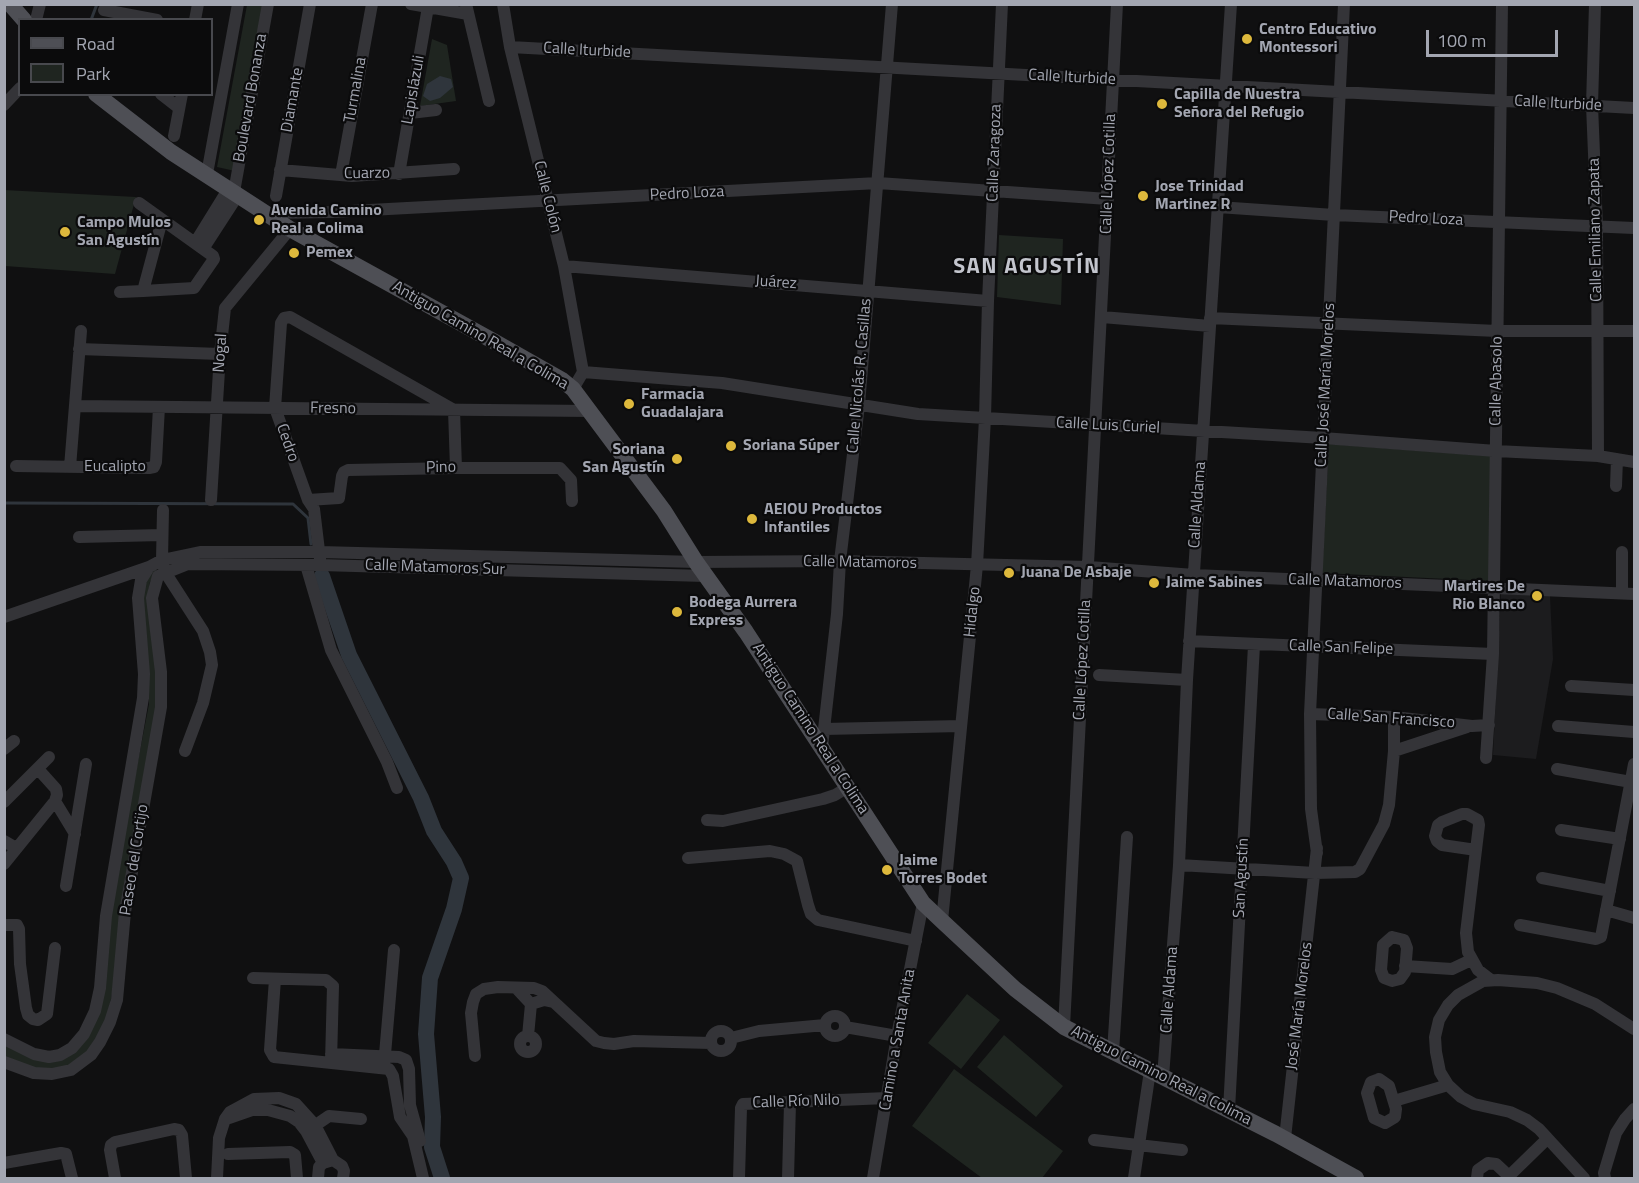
<!DOCTYPE html>
<html>
<head>
<meta charset="utf-8">
<style>
	body { margin:0 }
	#map { position:relative; width:1639px; height:1183px; overflow:hidden; background:#101011; font-family:"Titillium Web",sans-serif }
	canvas { display:block }
	.frame { position:absolute; inset:0; border:6px solid #a3a6b1; pointer-events:none }
	.legend { position:absolute; left:18px; top:18px; width:195px; height:78px; box-sizing:border-box; background:#0b0b0c; border:2px solid #48494e; margin:0; padding:8px 10px; list-style:none; font-size:18px; color:#a3a6b1 }
	.legend li { display:flex; align-items:center; gap:12px; height:30px }
	.legend b { width:30px; border:2px solid #48494e }
	.scale { position:absolute; left:1426px; top:30px; width:132px; height:27px; box-sizing:border-box; border:3px solid #a3a6b1; border-top:0; padding-left:8px; font-size:18px; line-height:21px; white-space:nowrap; color:#a3a6b1; -webkit-text-stroke:4px #0b0b0c; paint-order:stroke }
</style>
</head>
<body>
<div id="map">
<canvas width="1639" height="1183"></canvas>
<div class="frame"></div>
<ul class="legend">
<li><b style="height:8px;background:#4e4f55"></b>Road</li>
<li><b style="height:16px;background:#1f2520"></b>Park</li>
</ul>
<div class="scale">100 m</div>
</div>
<script>
const ctx = document.querySelector('canvas').getContext('2d');
ctx.lineJoin = 'round';
function paint(path, color) { ctx.fillStyle = color; ctx.fill(path, 'evenodd'); }
const toPath = rows => new Path2D(rows.map(r => 'M' + r).join(''));
function strokePath(path, color, width, dash) { ctx.strokeStyle = color; ctx.lineWidth = width; ctx.lineCap = dash ? 'butt' : 'round'; ctx.setLineDash(dash || []); ctx.stroke(path); }
function write(font, color, halo, rows, align = 'center') {
  ctx.font = font + ' "Titillium Web",sans-serif'; ctx.lineWidth = 4.5; ctx.setLineDash([]); ctx.textBaseline = 'middle'; ctx.strokeStyle = halo; ctx.fillStyle = color; for (const [text, x, y, turn = 0] of rows) {
    ctx.save(); ctx.translate(x, y); ctx.rotate((+turn || 0) * Math.PI / 180); ctx.textAlign = isNaN(turn) ? turn : align; if (halo) ctx.strokeText(text, 0, 0); ctx.fillText(text, 0, 0); ctx.restore();
  }
}
const built = toPath([
	[1501,593,1550,596,1553,659,1536,759,1493,755]
]);
const green = toPath([
	[247,5,265,5,235,171,217,167],
	[432,39,447,45,456,101,420,106],
	[4,190,136,197,115,274,5,266],
	[999,235,1063,239,1061,305,997,297],
	[1329,444,1491,456,1490,581,1322,573],
	[157,569,150,582,147,597,157,673,157,706,115,979,106,1024,89,1052,70,1066,53,1071,33,1070,5,1058,5,1044,33,1059,84,1042,149,704,149,675,140,597,149,571],
	[967,994,1000,1020,961,1069,928,1043],
	[1004,1035,1063,1086,1036,1117,977,1067],
	[954,1069,1063,1151,1042,1178,982,1178,912,1126]
]);
const water = toPath([
	[440,76,451,79,453,87,440,98,430,101,423,96,427,84]
]);
const stream = toPath([
	[91,20,97,4],
	[4,503,293,504,308,518,311,544],
	[320,572,322,576]
]);
const river = toPath([
	[322,576,349,655,421,798,434,831,454,862,461,878,454,909,430,978,426,1034,433,1117,432,1147,442,1178]
]);
const minor = toPath([
	[411,4,468,14],
	[466,4,489,101],
	[503,4,510,47,564,266,583,372,573,389],
	[1595,4,1592,105,1597,227,1598,456],
	[104,10,157,20],
	[36,20,40,4],
	[195,20,198,4],
	[510,47,1634,108],
	[161,94,179,108],
	[4,105,20,88],
	[410,113,436,110],
	[174,136,182,94],
	[280,170,352,176,454,169],
	[207,174,238,4],
	[399,174,428,7],
	[341,175,372,4],
	[234,192,268,4],
	[276,196,310,4],
	[139,203,213,256,214,259,194,288,143,291],
	[1218,207,1334,215,1634,228],
	[267,213,332,212,878,183,1108,199],
	[195,243,229,188],
	[203,249,238,195],
	[564,266,988,301],
	[120,292,143,291,162,220],
	[1102,317,1210,326],
	[1210,318,1497,331,1634,331],
	[79,349,220,354],
	[583,372,722,383,918,414,1323,438,1496,451,1598,456,1634,462],
	[75,406,591,411],
	[16,466,149,468,154,467,156,462,159,407],
	[70,467,81,331],
	[1616,486,1617,459],
	[211,500,220,354,225,308,290,229],
	[308,500,339,498,342,476,344,472,348,470,456,468,560,468,571,480,572,501],
	[163,510,162,560,165,572,203,631,210,652,212,665,203,703,185,751],
	[79,537,162,535],
	[1622,552,1622,593],
	[320,559,314,509,308,500,275,408,281,323,284,318,290,317,454,410,456,468],
	[306,565,331,650,387,762,397,788],
	[4,617,149,567,162,560,200,552,320,552,696,562,840,561,1089,567,1194,575,1634,594],
	[1189,641,1493,654],
	[1099,675,1187,680],
	[1571,686,1634,690],
	[1310,714,1394,717,1472,726,1489,725],
	[1558,726,1634,732],
	[824,729,961,726],
	[822,747,837,614,840,561,859,405,892,4],
	[4,749,14,741],
	[1394,751,1467,727],
	[1486,758,1493,654,1502,4],
	[1557,769,1631,782],
	[55,801,75,834],
	[4,802,49,757],
	[707,820,723,821,823,799,835,795,848,787],
	[1561,830,1620,839],
	[4,841,16,848],
	[1476,850,1442,845,1437,841,1435,836,1438,825,1442,822,1462,814,1467,814,1478,820,1479,825,1466,933,1468,952,1478,970,1491,980],
	[1317,853,1311,809,1310,714,1344,4],
	[688,858,770,851,784,854,797,861,808,905,811,914,818,920,916,941],
	[4,864,55,801,57,795,56,789,38,769],
	[1179,865,1315,873,1355,872,1360,869,1384,824,1389,805,1394,751,1394,717],
	[1542,878,1610,891],
	[66,886,86,764],
	[1606,910,1634,918],
	[942,921,977,565,985,418,988,301,1002,4],
	[4,925,17,925,19,929,20,964,26,1008,28,1015,33,1019,38,1020,47,1014,55,948],
	[1520,925,1596,939,1601,937,1634,764],
	[1392,937,1404,940,1407,948,1405,972,1400,979,1392,981,1384,978,1381,970,1383,945,1392,937],
	[1405,966,1452,969,1471,960],
	[253,978,326,980,333,986,331,1062],
	[275,979,270,1050,274,1057,389,1069,393,1076,400,1117,413,1136,423,1178],
	[517,989,531,1004,544,1000,553,1002],
	'825 1026a10 10 0 1 1 20 0a10 10 0 1 1-20 0Z',
	[845,1027,897,1036],
	[1064,1027,1117,4],
	'711 1041a10 10 0 1 1 20 0a10 10 0 1 1-20 0Z',
	'520 1044a8 8 0 1 1 16 0a8 8 0 1 1-16 0Z',
	[528,1036,531,1004],
	[731,1038,759,1031,825,1025],
	[4,1039,34,1054,49,1057,60,1055,72,1048,84,1034,95,1011,100,988,106,916,143,698,144,674,138,598,141,580,149,567],
	[1113,1052,1127,837],
	[331,1054,399,1057,406,1060,409,1069,410,1105,420,1141],
	[475,1056,471,1013,473,1002,476,994,484,989,498,987,534,988,542,991,596,1041,604,1043,614,1044,634,1041,711,1043],
	[4,1062,34,1073,52,1074,71,1070,91,1055,100,1042,110,1022,117,1000,125,912,161,707,161,672,152,598,158,576,188,564,320,565,705,576],
	[384,1066,394,950],
	[1163,1077,1179,865,1187,680,1231,4],
	[1379,1079,1389,1086,1396,1109,1395,1117,1385,1123,1374,1118,1367,1093,1371,1082,1379,1079],
	[1394,1101,1448,1085],
	[1229,1110,1254,645],
	[229,1118,252,1110,268,1110,290,1116,299,1122,306,1131,323,1163],
	[310,1129,329,1116,361,1119],
	[1285,1138,1317,848],
	[1094,1140,1182,1150],
	[228,1154,290,1152,295,1155,297,1178],
	[4,1163,61,1153,66,1154,72,1178],
	[1509,1176,1547,1139],
	[115,1178,110,1150,111,1145,115,1142,174,1129,179,1130,182,1135,186,1178],
	[217,1178,219,1138,225,1119,230,1112,254,1099,279,1098,296,1104,315,1125,333,1160],
	[318,1178,319,1167,323,1163,333,1160,342,1166,344,1171,343,1178],
	[739,1178,741,1108,743,1104,887,1098],
	[788,1178,790,1103],
	[873,1178,897,1036,923,903],
	[1134,1178,1150,1071],
	[1477,1178,1478,1170,1488,1163,1496,1164,1511,1178],
	[1584,1178,1539,1129,1527,1120,1510,1112,1474,1104,1461,1097,1448,1085,1440,1072,1436,1052,1435,1037,1439,1020,1448,1005,1458,995,1483,981,1498,980,1537,983,1557,988,1595,1004,1634,1029],
	[1605,1178,1604,1173,1616,1133,1625,1119,1634,1109]
]);
const major = toPath([
	[10,4,24,20],
	[96,94,171,152,290,229,495,342,562,380,573,389,664,511,696,562,746,632,923,903,942,921,1015,989,1064,1027,1276,1134,1356,1178]
]);
const markers = [
	[1247,39,6,"#ddb83c"],
	[1162,104,6,"#ddb83c"],
	[1143,196,6,"#ddb83c"],
	[259,220,6,"#ddb83c"],
	[65,232,6,"#ddb83c"],
	[294,253,6,"#ddb83c"],
	[629,404,6,"#ddb83c"],
	[731,446,6,"#ddb83c"],
	[677,459,6,"#ddb83c"],
	[752,519,6,"#ddb83c"],
	[1009,573,6,"#ddb83c"],
	[1154,583,6,"#ddb83c"],
	[1537,596,6,"#ddb83c"],
	[677,612,6,"#ddb83c"],
	[887,870,6,"#ddb83c"]
];
const poiNames = [
	["Centro Educativo",1259,30],
	["Montessori",1259,48],
	["Capilla de Nuestra",1174,95],
	["Señora del Refugio",1174,113],
	["Jose Trinidad",1155,187],
	["Martinez R",1155,205],
	["Avenida Camino",271,211],
	["Real a Colima",271,229],
	["Campo Mulos",77,223],
	["San Agustín",77,241],
	["Pemex",306,253],
	["Farmacia",641,395],
	["Guadalajara",641,413],
	["Soriana Súper",743,446],
	["Soriana",665,450,"right"],
	["San Agustín",665,468,"right"],
	["AEIOU Productos",764,510],
	["Infantiles",764,528],
	["Juana De Asbaje",1021,573],
	["Jaime Sabines",1166,583],
	["Martires De",1525,587,"right"],
	["Rio Blanco",1525,605,"right"],
	["Bodega Aurrera",689,603],
	["Express",689,621],
	["Jaime",899,861],
	["Torres Bodet",899,879]
];
const streetNames = [
	["Calle Iturbide",587,51,3],
	["Calle Iturbide",1072,78,3],
	["Turmalina",356,90,-80],
	["Lapislázuli",414,90,-80],
	["Boulevard Bonanza",251,98,-80],
	["Diamante",293,100,-80],
	["Calle Iturbide",1558,104,3],
	["Calle Zaragoza",995,153,-88],
	["Cuarzo",367,174,-1],
	["Calle López Cotilla",1109,174,-88],
	["Pedro Loza",687,194,-3],
	["Calle Colón",547,197,76],
	["Pedro Loza",1426,219,3],
	["Calle Emiliano Zapata",1596,230,-91],
	["Juárez",776,283,4],
	["Antiguo Camino Real a Colima",480,336,30],
	["Nogal",221,353,-86],
	["Calle Nicolás R. Casillas",860,376,-85],
	["Calle Abasolo",1497,381,-89],
	["Calle José María Morelos",1326,385,-87],
	["Fresno",333,409,1],
	["Calle Luis Curiel",1108,426,3],
	["Cedro",287,443,70],
	["Eucalipto",115,467],
	["Pino",441,468,-1],
	["Calle Aldama",1198,505,-86],
	["Calle Matamoros",860,563,1],
	["Calle Matamoros Sur",435,568,2],
	["Calle Matamoros",1345,582,2],
	["Hidalgo",973,612,-84],
	["Calle San Felipe",1341,648,2],
	["Calle López Cotilla",1083,660,-87],
	["Calle San Francisco",1391,719,4],
	["Antiguo Camino Real a Colima",810,729,57],
	["Paseo del Cortijo",135,860,-81],
	["San Agustín",1242,878,-87],
	["Calle Aldama",1170,990,-86],
	["José María Morelos",1300,1006,-83],
	["Camino a Santa Anita",898,1040,-80],
	["Antiguo Camino Real a Colima",1161,1076,27],
	["Calle Río Nilo",796,1102,-2]
];
const districtNames = [
	["SAN AGUSTÍN",1027,268]
];
paint(built, '#1c1c1e');
paint(green, '#1f2520');
paint(water, '#2f353c');
strokePath(stream, '#2f353c', 3);
strokePath(river, '#2f353c', 16);
strokePath(minor, '#343438', 12);
strokePath(major, '#4e4f55', 16);
for (const [x, y, r, color] of markers) { const dot = new Path2D(); dot.arc(x, y, r, 0, 2 * Math.PI); ctx.fillStyle = color; ctx.fill(dot); strokePath(dot, '#0b0b0c', 2); }
write('bold 16px', '#a3a6b1', '#0b0b0c', poiNames, 'left');
write('16px', '#a3a6b1', '#0b0b0c', streetNames);
ctx.letterSpacing = '1.5px';
write('bold 22px', '#c3c5cd', '#0b0b0c', districtNames);
ctx.letterSpacing = '0px';
</script>
</body>
</html>
